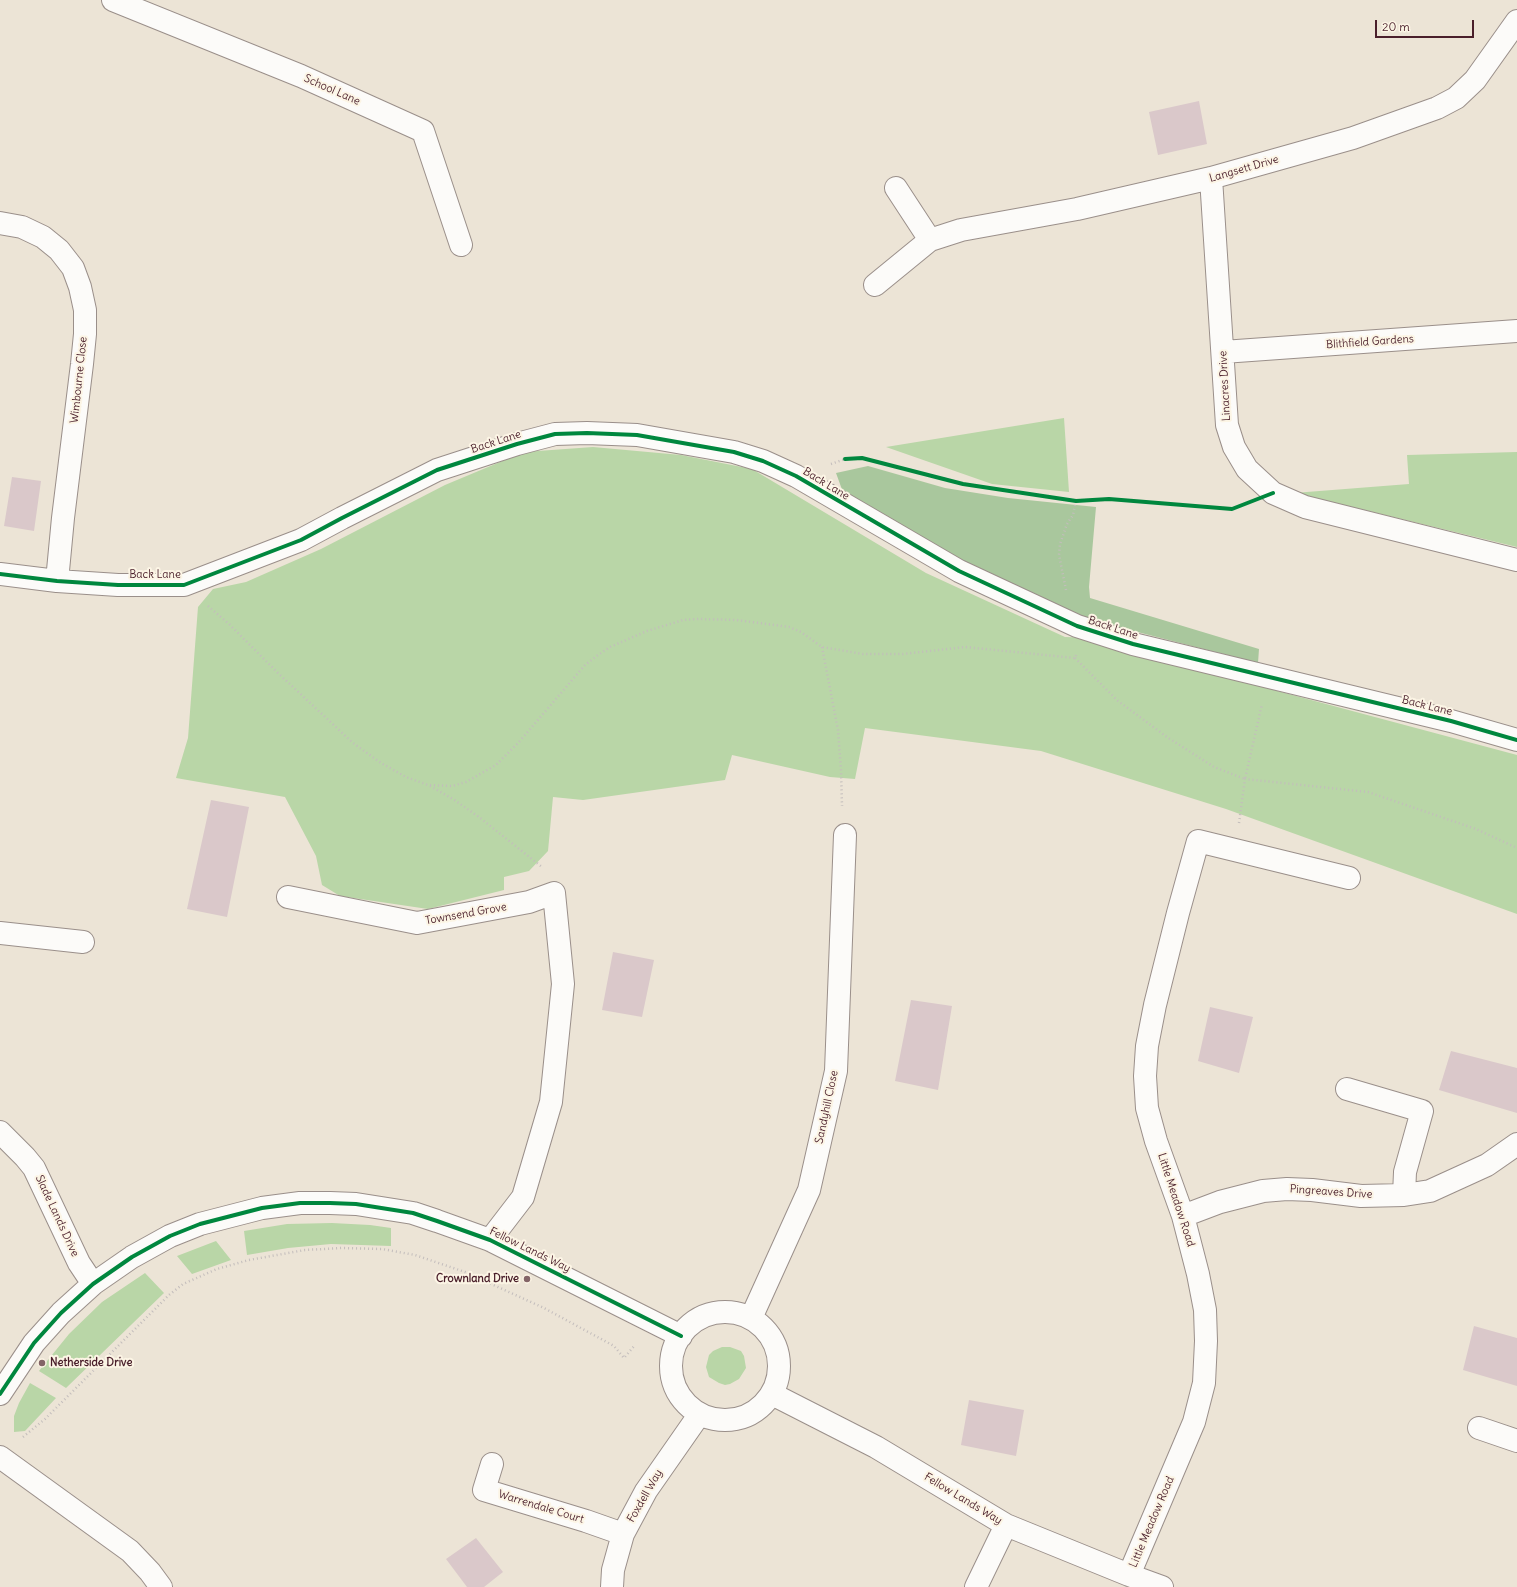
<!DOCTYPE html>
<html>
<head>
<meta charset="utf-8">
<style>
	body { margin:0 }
	#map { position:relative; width:1517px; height:1587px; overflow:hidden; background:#ece4d6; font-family:Delius,sans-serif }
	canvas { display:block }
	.scale { position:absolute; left:1375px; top:20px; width:99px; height:18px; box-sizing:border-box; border:2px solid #4a1f2b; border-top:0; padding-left:5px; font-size:12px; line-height:14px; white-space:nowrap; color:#4a1f2b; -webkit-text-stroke:3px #fcf5e5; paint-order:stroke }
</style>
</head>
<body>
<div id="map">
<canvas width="1517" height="1587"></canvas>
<div class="scale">20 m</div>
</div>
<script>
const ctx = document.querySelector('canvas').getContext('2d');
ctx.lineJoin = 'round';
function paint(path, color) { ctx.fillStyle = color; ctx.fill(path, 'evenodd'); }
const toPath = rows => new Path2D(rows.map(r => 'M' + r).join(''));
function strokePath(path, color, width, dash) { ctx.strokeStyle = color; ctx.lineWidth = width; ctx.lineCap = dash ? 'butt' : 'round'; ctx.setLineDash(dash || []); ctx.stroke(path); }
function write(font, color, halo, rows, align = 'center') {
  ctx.font = font + ' Delius,sans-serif'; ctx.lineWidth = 4; ctx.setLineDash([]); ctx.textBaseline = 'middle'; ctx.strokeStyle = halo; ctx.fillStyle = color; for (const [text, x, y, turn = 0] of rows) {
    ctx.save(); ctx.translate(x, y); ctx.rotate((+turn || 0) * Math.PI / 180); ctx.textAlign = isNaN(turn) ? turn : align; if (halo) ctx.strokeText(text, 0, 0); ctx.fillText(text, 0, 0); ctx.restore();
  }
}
const green = toPath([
	[1064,418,1069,492,992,484,886,447],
	[593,447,681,455,752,469,926,573,1065,637,1096,638,1139,654,1517,755,1517,914,1226,809,1041,751,865,728,855,779,830,777,732,755,725,780,583,800,553,797,548,851,529,871,504,877,504,890,428,909,340,896,322,885,316,856,285,797,176,778,188,738,198,607,213,589,246,582,321,549,445,485,524,452],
	[1517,452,1517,547,1294,493,1409,484,1407,455],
	[332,1223,370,1225,391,1228,391,1246,331,1244,288,1248,247,1255,244,1231,287,1224],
	[216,1241,231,1260,192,1274,177,1256],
	[145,1273,164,1293,66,1388,39,1371,69,1334,102,1302],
	[722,1347,730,1347,741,1351,744,1356,746,1368,739,1379,730,1384,725,1385,719,1383,709,1377,706,1367,709,1355,713,1351],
	[30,1383,56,1398,25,1431,14,1432,14,1416,19,1403]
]);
const forest = toPath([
	[868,466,945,488,1008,498,1096,507,1089,587,1090,598,1259,649,1258,663,1083,618,938,552,844,495,836,473]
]);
const building = toPath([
	[1199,101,1207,144,1158,155,1149,112],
	[12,477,41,481,34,531,4,526],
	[211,800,249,807,227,917,187,909],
	[613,952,654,960,642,1017,602,1010],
	[911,1000,952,1006,938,1090,895,1081],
	[1210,1007,1253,1017,1239,1073,1198,1061],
	[1451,1051,1517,1068,1517,1113,1439,1090],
	[1474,1326,1517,1338,1517,1386,1463,1370],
	[969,1400,1024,1410,1016,1456,961,1445],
	[476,1538,503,1572,484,1587,467,1587,446,1559]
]);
const path = toPath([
	[831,464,845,459],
	[1066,590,1059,555,1060,544,1067,524,1073,515,1076,501],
	[208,606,229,624,278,673,353,743,381,763,406,777,428,785,452,786,466,782,496,765,519,742,585,665,598,655,610,647,647,631,683,620,699,619,737,620,789,627,801,632,822,647,863,654,903,654,965,647,1075,658,1076,655],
	[822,647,838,730,841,770,842,806],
	[1075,658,1118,701,1167,737,1214,767,1245,779,1262,704],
	[430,786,453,799,479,817,542,867],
	[1239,823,1245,779,1368,792,1476,829,1517,848],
	[23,1437,45,1419,169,1295,183,1284,217,1269,249,1260,305,1250,342,1248,382,1249,415,1255,465,1272,544,1308,614,1346,624,1358,635,1345]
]);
const minor = toPath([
	[113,0,301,76,423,131,461,245],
	[1211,178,1227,425,1234,447,1247,469,1273,493,1305,507,1517,560],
	[896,188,930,240],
	[0,223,22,227,43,237,59,250,73,268,80,287,85,310,85,334,82,364,63,518,57,581],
	[875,285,930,240,961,230,1077,209,1211,178,1353,138,1437,108,1456,98,1475,80,1517,21],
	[1223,352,1517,331],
	[0,574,57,581,118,585,184,585,301,540,342,518,437,470,517,444,555,434,587,433,637,435,734,452,763,461,796,476,959,571,1077,626,1133,644,1451,721,1517,740],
	[288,897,417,923,529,902,554,893,563,984,551,1102,523,1197,490,1240],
	[0,933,83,942],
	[1347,1089,1422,1111,1405,1172,1404,1195],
	[0,1132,25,1157,34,1168,79,1263,93,1284],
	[1183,1216,1220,1202,1263,1191,1287,1189,1312,1190,1361,1196,1404,1195,1430,1191,1487,1165,1517,1144],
	'671 1366a54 54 0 1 1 108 0a54 54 0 1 1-108 0Z',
	[751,1318,809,1190,836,1071,845,835],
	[0,1394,34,1343,61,1313,93,1284,132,1257,170,1236,200,1224,262,1208,300,1203,330,1203,356,1204,413,1213,437,1221,490,1240,681,1336],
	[772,1394,876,1447,1006,1525,1129,1575,1162,1587],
	[1479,1428,1517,1441],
	[0,1457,130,1551,150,1572,161,1587],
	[492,1464,484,1490,586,1521,623,1534],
	[1129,1575,1194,1422,1204,1383,1206,1341,1205,1310,1198,1274,1183,1216,1156,1141,1147,1108,1145,1076,1147,1046,1155,1005,1178,913,1198,841,1349,878],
	[612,1587,613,1570,623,1534,646,1491,699,1415],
	[976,1587,1006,1525]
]);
const cycleway = toPath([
	[845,459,862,458,963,484,1076,501,1109,499,1232,509,1273,493],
	[0,574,57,581,118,585,184,585,301,540,342,518,437,470,517,444,555,434,587,433,637,435,734,452,763,461,796,476,959,571,1077,626,1133,644,1451,721,1517,740],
	[0,1394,34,1343,61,1313,93,1284,132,1257,170,1236,200,1224,262,1208,300,1203,330,1203,356,1204,413,1213,437,1221,490,1240,681,1336]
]);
const markers = [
	[527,1279,4,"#836467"],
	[42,1363,4,"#836467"]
];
const streetNames = [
	["School Lane",332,90,24],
	["Langsett Drive",1244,169,-16],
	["Blithfield Gardens",1370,342,-4],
	["Wimbourne Close",79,380,-84],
	["Linacres Drive",1225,386,-93],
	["Back Lane",496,442,-18],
	["Back Lane",826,484,31],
	["Back Lane",155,575],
	["Back Lane",1113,628,18],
	["Back Lane",1427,706,14],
	["Townsend Grove",466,914,-10],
	["Sandyhill Close",827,1107,-78],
	["Pingreaves Drive",1331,1192,4],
	["Little Meadow Road",1176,1200,72],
	["Slade Lands Drive",57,1216,65],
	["Fellow Lands Way",530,1250,26],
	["Foxdell Way",645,1496,-60],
	["Fellow Lands Way",963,1499,31],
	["Warrendale Court",541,1507,17],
	["Little Meadow Road",1152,1522,-67]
];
const poiNames = [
	["Crownland Drive",519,1279],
	["Netherside Drive",50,1363,"left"]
];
paint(green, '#b9d6a7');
paint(forest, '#a9c79d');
paint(building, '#dac8ca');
strokePath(minor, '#9a8f8a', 24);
strokePath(path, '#c3bdbc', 2.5, [1, 3]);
strokePath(minor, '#fcfbf9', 22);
strokePath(cycleway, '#00873e', 4);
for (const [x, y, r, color] of markers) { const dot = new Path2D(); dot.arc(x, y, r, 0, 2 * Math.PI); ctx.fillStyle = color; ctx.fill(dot); strokePath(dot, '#fcf5e5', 1.5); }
write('11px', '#4a1f2b', '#fcf5e5', streetNames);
write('bold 11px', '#4a1f2b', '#fcf5e5', poiNames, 'right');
</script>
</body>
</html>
